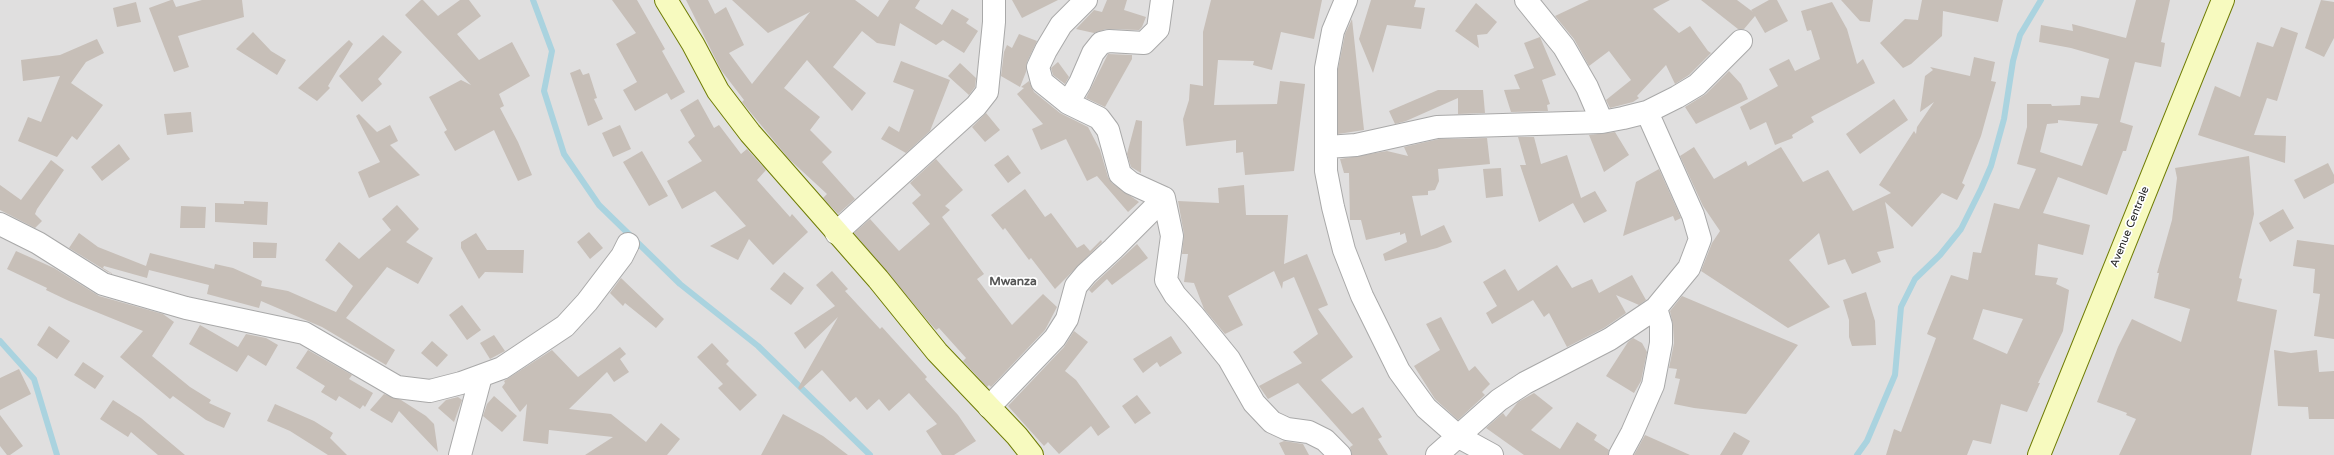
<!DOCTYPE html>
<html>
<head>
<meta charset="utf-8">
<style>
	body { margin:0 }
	canvas { display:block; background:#f2efe9 }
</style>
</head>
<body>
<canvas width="2334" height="455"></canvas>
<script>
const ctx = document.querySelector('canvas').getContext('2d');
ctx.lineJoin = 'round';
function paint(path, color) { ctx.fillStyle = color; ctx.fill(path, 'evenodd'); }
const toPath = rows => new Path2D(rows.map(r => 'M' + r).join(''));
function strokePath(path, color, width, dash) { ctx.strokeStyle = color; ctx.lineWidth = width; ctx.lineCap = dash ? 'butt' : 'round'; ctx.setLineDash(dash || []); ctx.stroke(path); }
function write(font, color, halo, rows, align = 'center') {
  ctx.font = font + ' "Varela Round",sans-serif'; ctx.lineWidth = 3.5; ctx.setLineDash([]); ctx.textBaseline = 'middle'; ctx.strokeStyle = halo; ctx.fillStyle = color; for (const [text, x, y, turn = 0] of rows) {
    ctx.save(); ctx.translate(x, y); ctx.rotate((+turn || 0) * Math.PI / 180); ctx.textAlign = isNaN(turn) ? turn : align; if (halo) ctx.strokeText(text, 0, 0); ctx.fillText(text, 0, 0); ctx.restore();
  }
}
const residential = toPath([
	[0,0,2334,0,2334,455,0,455]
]);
const stream = toPath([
	[533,0,552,51,544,91,564,154,599,205,680,284,758,346,870,455],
	[0,341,34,379,57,455],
	[1857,455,1867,441,1895,375,1901,307,1915,279,1940,255,1961,229,1981,189,1991,166,2004,119,2013,61,2020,35,2041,0]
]);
const building = toPath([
	[171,0,173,0,176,7,202,0,242,0,244,17,178,36,189,67,174,72,149,8],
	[421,0,423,0,438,16,460,0,469,0,481,16,457,34,479,60,512,42,530,76,499,94,504,106,500,108,518,142,532,175,518,181,494,130,455,151,444,132,447,130,429,97,461,80,471,85,405,15],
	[612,0,637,0,665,49,662,51,685,92,671,100,667,93,635,111,623,90,637,82,616,44,636,33],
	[686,0,708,0,715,14,726,7,744,45,729,53,752,84,810,12,768,33,732,0,855,0,878,17,889,0,920,0,915,8,942,25,952,9,969,19,966,23,978,31,964,53,943,40,936,45,900,23,895,46,877,43,862,31,833,67,866,93,852,111,807,60,784,88,820,117,810,130,832,152,822,162,855,199,838,214,823,198,827,194,789,159,742,102,744,100,721,70],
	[1012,0,1058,0,1022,18],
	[1107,0,1127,0,1124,10,1146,17,1142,27,1139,30,1106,29,1094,33,1076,29,1094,10,1102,12],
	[1211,0,1322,0,1314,39,1281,32,1272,70,1253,65,1254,61,1218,60,1214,105,1277,104,1280,81,1305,84,1294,171,1245,175,1243,152,1236,153,1236,140,1186,146,1183,119,1189,100,1190,84,1203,86,1203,32],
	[1371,0,1416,0,1414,7,1425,8,1421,29,1387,25,1373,73,1359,39],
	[1589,0,1670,0,1653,9,1679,33,1690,26,1708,51,1711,53,1689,75,1675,84,1666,65,1637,96,1639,98,1633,102,1610,108,1606,100,1631,80,1609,51,1589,66,1574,39,1555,16],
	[1701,0,1737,0,1753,12,1751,10,1769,0,1777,0,1788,21,1765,33,1755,16,1744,29,1738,29],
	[1841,0,1873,0,1870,22,1860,21],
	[1922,0,2003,0,1998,22,1943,11,1942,36,1911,64,1903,68,1880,43,1905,19,1918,20],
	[2136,0,2170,0,2161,42,2165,43,2161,67,2135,62,2120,122,2133,126,2126,151,2123,151,2107,195,2058,177,2043,213,2090,225,2083,255,2038,244,2035,275,2058,278,2056,284,2069,290,2063,331,2038,383,2040,383,2027,412,2001,404,1991,444,1973,440,1967,455,1886,455,1894,429,1901,432,1936,338,1927,334,1951,275,1968,280,1973,252,1981,253,1994,203,2019,209,2036,169,2017,164,2027,127,2027,104,2051,104,2052,106,2080,105,2081,96,2099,98,2109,59,2071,48,2039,42,2041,25,2073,31,2072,24,2126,38],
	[2058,120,2098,124,2082,166,2040,152,2047,124,2058,123],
	[1983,309,2023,319,2007,354,1973,339],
	[2321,0,2334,2,2334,38,2324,57,2305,48],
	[136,2,141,22,117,27,113,8],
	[1832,2,1847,29,1857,64,1863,59,1875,83,1811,117,1814,122,1792,135,1793,138,1775,145,1766,122,1750,130,1740,107,1778,86,1769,69,1789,59,1795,71,1820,59,1811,30,1807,31,1801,11],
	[1476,3,1497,22,1487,34,1477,35,1479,48,1455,31],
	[1352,19,1364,130,1338,134,1338,69,1345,34],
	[2281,27,2298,33,2277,101,2267,98,2254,135,2286,136,2285,163,2198,135,2215,86,2240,97,2257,42,2273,47],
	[253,32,271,51,286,60,277,75,236,49],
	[1019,34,1037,41,1027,62,1026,72,1020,87,1001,76,1004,52,1007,45,1012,48],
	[383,35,402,52,378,79,382,84,362,102,339,76],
	[1540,37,1556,75,1542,80,1550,104,1547,105,1548,111,1511,112,1504,90,1520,89,1514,75,1534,68,1524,43],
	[97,39,104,53,86,62,71,83,103,105,77,140,72,136,57,157,18,141,28,117,41,122,60,76,23,81,21,60,60,55],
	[349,40,353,44,328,86,330,88,317,101,298,88],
	[1108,54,1132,55,1132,59,1105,107,1086,98],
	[1974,57,1995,62,1991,81,1996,82,1981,136,1962,183,1965,185,1957,200,1942,193,1912,227,1885,202,1894,248,1877,252,1881,262,1852,274,1845,259,1828,265,1819,233,1789,260,1830,307,1788,328,1701,271,1712,243,1720,231,1703,206,1680,156,1694,147,1714,179,1746,161,1748,166,1781,147,1803,182,1828,170,1853,211,1891,193,1879,185,1914,131,1916,134,1917,127,1934,102,1920,112,1925,76,1933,70,1930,67,1970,76],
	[901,61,950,80,930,131,906,153,881,139,889,126,899,132,914,90,893,82],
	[1058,62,1069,77,1065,84,1053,75,1051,68],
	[960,63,976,78,975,87,969,95,948,76],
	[580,69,583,75,589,73,597,98,594,99,603,119,588,126,570,73],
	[1729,71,1741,84,1748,99,1696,124,1685,107,1706,94],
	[1029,81,1034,92,1060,113,1088,127,1100,150,1108,177,1112,183,1139,202,1128,212,1097,176,1087,181,1066,139,1041,150,1032,129,1043,124,1017,94,1024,88,1021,87],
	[1438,90,1483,90,1485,113,1458,114,1458,98,1406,121,1395,124,1389,111],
	[698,99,714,128,719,125,741,154,747,149,766,170,757,180,790,217,792,214,808,232,773,265,749,239,738,260,710,246,746,226,715,191,682,209,667,181,702,161,688,142,695,136,680,110],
	[1894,99,1908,120,1860,154,1846,134],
	[191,112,193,132,167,135,164,114],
	[986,113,1000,130,985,142,972,127],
	[359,114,377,132,390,125,398,141,390,145,420,175,369,198,358,172,380,162,356,116],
	[1136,120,1142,121,1141,173,1131,167,1127,154],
	[620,125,631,149,613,157,602,133],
	[1615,132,1629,155,1604,172,1589,135],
	[1518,137,1534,137,1541,164,1567,155,1581,198,1595,191,1607,211,1584,223,1573,203,1539,222,1520,165,1526,165],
	[1487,138,1490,164,1438,169,1439,181,1435,190,1428,191,1428,195,1412,196,1421,236,1444,225,1452,242,1437,248,1385,261,1383,254,1407,242,1405,233,1400,235,1400,232,1366,240,1361,220,1350,220,1349,173,1344,173,1340,159,1387,151,1408,156,1404,147,1439,139],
	[119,144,130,159,102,181,91,167],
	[642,151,668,196,649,206,623,162],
	[1008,155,1021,173,1008,183,994,165],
	[2249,156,2254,214,2239,278,2242,279,2237,301,2277,310,2251,455,2119,455,2136,419,2126,415,2127,413,2097,402,2118,347,2132,319,2181,342,2190,309,2154,298,2159,273,2157,273,2172,220,2177,178,2175,168],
	[936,159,963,190,945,206,950,210,942,217,984,274,977,279,1012,325,1043,294,1057,307,1045,330,991,387,989,385,987,387,963,361,966,358,939,328,936,330,928,321,854,233,870,219,899,251,930,224,912,203,921,195,910,183],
	[51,160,64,170,37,209,35,214,42,221,35,228,0,210,0,185,21,200],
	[2328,163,2334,175,2334,183,2304,199,2294,180],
	[1501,168,1503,196,1486,198,1483,169],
	[1659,169,1681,218,1675,221,1673,216,1623,236,1636,182],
	[1244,185,1246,215,1288,215,1284,264,1307,254,1328,305,1318,309,1353,357,1321,380,1352,414,1363,407,1382,437,1378,439,1388,455,1352,455,1350,447,1353,445,1298,383,1268,399,1259,386,1302,363,1293,352,1318,334,1294,277,1283,282,1282,289,1274,271,1228,296,1243,325,1225,334,1204,309,1194,283,1184,282,1188,254,1182,254,1184,234,1178,201,1219,203,1218,188],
	[1025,189,1045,217,1051,213,1077,248,1084,244,1090,251,1101,240,1102,242,1055,289,1031,258,1029,260,1005,228,1003,230,991,215],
	[244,201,268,202,267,225,215,222,215,203,244,204],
	[397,205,419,229,406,242,433,258,418,284,387,267,346,318,395,350,386,365,322,327,261,301,259,308,207,294,209,285,149,270,147,278,104,266,103,268,113,274,108,272,69,248,79,233,98,247,146,266,150,253,214,269,215,264,233,268,262,281,261,286,288,291,336,312,353,286,325,260,339,242,359,259,391,230,382,219],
	[181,206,206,207,205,228,180,228],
	[2283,209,2294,228,2270,242,2259,223],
	[589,232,603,248,590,259,577,242],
	[476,233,487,250,524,250,523,273,485,272,479,279,461,248,461,242],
	[2297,240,2334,245,2334,339,2314,336,2320,294,2313,293,2315,269,2293,266],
	[253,242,277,243,276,258,253,258],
	[1137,244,1148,258,1112,285,1107,279,1092,293,1089,290,1095,283],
	[16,251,54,268,99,296,163,314,174,322,152,356,190,387,211,400,209,403,231,413,224,428,206,420,173,396,170,399,120,357,143,331,69,301,46,290,47,288,7,269],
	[1557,265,1572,288,1592,279,1599,293,1632,275,1646,300,1639,305,1616,295,1626,313,1604,328,1567,347,1549,313,1544,317,1533,300,1492,324,1486,313,1497,306,1483,282,1505,269,1518,291],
	[832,271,848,289,845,291,880,329,882,327,927,377,925,379,958,415,976,441,954,455,942,455,926,431,937,424,909,393,889,411,879,399,867,410,856,397,850,402,822,370,800,390,798,388,838,317,805,349,794,333,835,306,816,285],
	[784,272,804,288,791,305,770,289],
	[621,278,664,319,656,328,625,303,623,306,610,293],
	[1866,292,1875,321,1876,345,1852,346,1849,337,1849,320,1843,300],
	[1682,296,1798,345,1746,414,1694,408,1674,404,1680,379,1675,378,1677,369,1669,368,1674,343,1673,325,1670,311],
	[462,305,481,330,467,340,449,315],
	[1441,317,1469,371,1475,366,1490,384,1482,392,1485,395,1458,420,1435,399,1414,366,1440,350,1426,324],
	[200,325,238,347,246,334,266,338,278,345,266,366,248,355,237,372,189,344],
	[49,326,70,341,57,359,37,345],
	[1074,331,1088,342,1065,371,1076,380,1110,427,1098,436,1091,426,1059,454,1048,442,1044,446,1008,406,1064,347],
	[494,335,505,351,490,359,480,343],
	[1171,336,1182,353,1160,367,1157,362,1143,373,1133,359],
	[1633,338,1642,343,1647,352,1641,381,1634,393,1606,376,1628,342],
	[432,341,448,355,437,367,421,353],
	[712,343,729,361,726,364,757,395,740,411,718,388,723,384,697,357],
	[620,347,626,354,620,359,629,372,614,382,607,372,569,409,611,414,646,442,661,423,680,439,667,455,585,455,613,437,549,430,548,444,523,441,527,404,520,412,502,387,505,383,504,381,552,350,578,377],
	[308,350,352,375,349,379,373,393,365,407,363,405,360,409,339,396,336,401,321,392,325,386,296,368],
	[2274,350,2291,353,2317,350,2319,372,2334,371,2334,419,2309,419,2308,407,2278,406],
	[83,362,104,376,95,389,74,375],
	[19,369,31,394,0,410,0,378],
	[1534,393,1553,408,1531,430,1560,449,1577,422,1597,435,1594,440,1609,450,1608,455,1524,455,1486,428,1503,413,1506,417,1518,402],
	[384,394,401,400,426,416,434,424,438,452,399,411,392,423,370,410],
	[1137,395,1151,413,1135,424,1122,406],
	[494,396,517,416,502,432,483,416,487,404],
	[458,397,462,400,454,422,438,408,446,400],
	[113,400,141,418,185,455,158,455,131,432,128,437,100,419],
	[275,404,314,421,333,433,330,438,347,455,328,455,290,431,267,421],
	[783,414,823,436,848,455,761,455],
	[0,415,23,446,10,455,7,455,0,446],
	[1734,432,1750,441,1742,455,1720,455],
	[1645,435,1690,455,1634,455],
	[1284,441,1303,444,1309,455,1285,455,1279,443]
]);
const street = toPath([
	[1086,0,1061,25,1046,50,1038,67,1042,82,1068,103,1099,118,1108,130,1120,174,1131,183,1164,198,1172,236,1166,280,1175,295,1194,316,1229,359,1254,403,1272,422,1287,429,1309,432,1325,440,1340,455],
	[1346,0,1333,31,1326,68,1326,171,1333,207,1344,250,1362,296,1399,371,1426,408,1459,437,1492,455],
	[1526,0,1564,47,1587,87,1602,122],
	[1068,103,1080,83,1093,53,1101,43,1109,41,1144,43,1158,29,1162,0],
	[1327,147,1356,145,1437,127,1602,122,1623,118,1647,112,1677,97,1697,85,1741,41],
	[0,224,38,243,103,284,186,308,304,333,397,387,430,391,461,383,502,368,565,326,587,302,622,256,628,244],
	[836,233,976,106,987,92,994,22,994,0],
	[989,407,1055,338,1067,319,1076,286,1086,274,1113,249,1164,198],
	[460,455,481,376],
	[1437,455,1499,400,1525,383,1610,339,1656,308,1689,268,1700,239,1693,215,1647,112],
	[1620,455,1632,433,1653,385,1661,343,1661,325,1656,308]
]);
const secondary = toPath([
	[666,0,693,44,718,91,750,133,878,279,937,352,1017,436,1032,455],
	[2039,455,2223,0]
]);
const streetNames = [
	["Avenue Centrale",2130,227,-68]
];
const neighbourhoodNames = [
	["Mwanza",1013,282]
];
paint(residential, '#e0dfdf');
strokePath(stream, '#aad3df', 6);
paint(building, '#c7bfb8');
strokePath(street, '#a9a9a9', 24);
strokePath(secondary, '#707d05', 24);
strokePath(street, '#fff', 22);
strokePath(secondary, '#f7fabf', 22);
write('11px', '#222', '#fff', streetNames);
write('bold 12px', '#555', '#fff', neighbourhoodNames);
</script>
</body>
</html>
